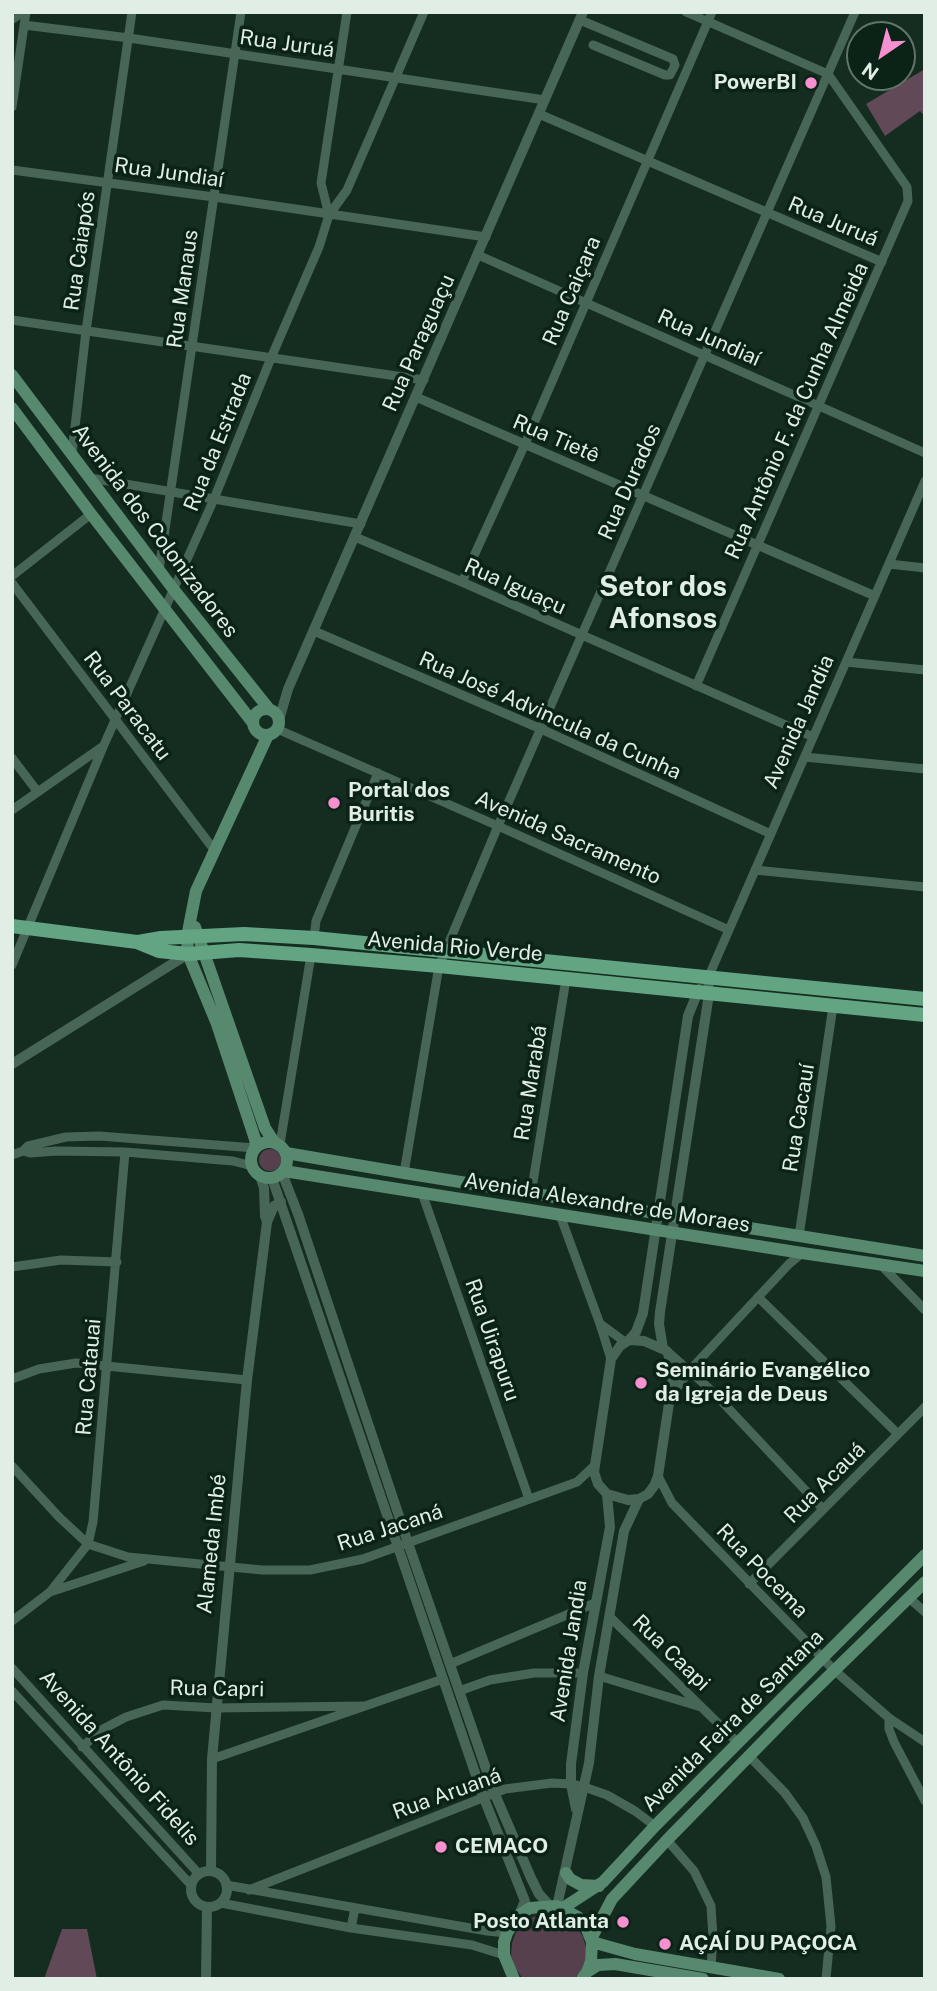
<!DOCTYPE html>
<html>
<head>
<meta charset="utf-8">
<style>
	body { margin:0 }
	#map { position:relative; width:937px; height:1991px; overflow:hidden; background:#152d21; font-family:"Public Sans",sans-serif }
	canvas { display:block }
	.frame { position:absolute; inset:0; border:14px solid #e0eee6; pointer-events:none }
	.north { position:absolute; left:846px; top:21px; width:70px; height:70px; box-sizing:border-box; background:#0b2317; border:2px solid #60746a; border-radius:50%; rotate:215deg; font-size:19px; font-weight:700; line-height:28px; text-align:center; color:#e0eee6 }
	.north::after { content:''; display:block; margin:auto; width:24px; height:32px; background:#f690d0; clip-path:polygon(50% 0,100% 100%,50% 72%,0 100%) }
</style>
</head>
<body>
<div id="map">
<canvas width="937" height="1991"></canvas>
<div class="frame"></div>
<div class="north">N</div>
</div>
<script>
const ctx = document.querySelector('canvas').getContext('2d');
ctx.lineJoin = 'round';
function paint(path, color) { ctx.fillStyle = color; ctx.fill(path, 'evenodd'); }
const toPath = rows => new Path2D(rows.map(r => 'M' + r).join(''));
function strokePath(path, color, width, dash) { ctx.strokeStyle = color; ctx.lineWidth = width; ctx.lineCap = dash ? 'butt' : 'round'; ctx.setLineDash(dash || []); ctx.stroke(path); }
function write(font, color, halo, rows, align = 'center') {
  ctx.font = font + ' "Public Sans",sans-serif'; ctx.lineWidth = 7; ctx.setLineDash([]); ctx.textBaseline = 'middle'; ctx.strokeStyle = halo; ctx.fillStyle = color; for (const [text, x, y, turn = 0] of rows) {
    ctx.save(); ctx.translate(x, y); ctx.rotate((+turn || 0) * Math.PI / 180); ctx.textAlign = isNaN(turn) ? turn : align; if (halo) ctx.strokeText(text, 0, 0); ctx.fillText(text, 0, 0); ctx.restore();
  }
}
const green = toPath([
	'259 1160a11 11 0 1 1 22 0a11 11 0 1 1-22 0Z',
	[545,1914,556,1915,567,1919,577,1927,583,1937,586,1948,585,1960,581,1971,574,1979,523,1979,514,1966,511,1955,512,1943,516,1932,523,1923,533,1917]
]);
const forest = toPath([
	[925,69,925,116,920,111,885,136,866,104],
	[62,1929,87,1929,97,1979,44,1979]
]);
const minor = toPath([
	[686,12,828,74],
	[580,20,673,59,675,65,670,75,665,75,593,45],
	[24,25,129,38,545,100],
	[12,107,26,12],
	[539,114,882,262],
	[12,170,214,197,486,237],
	[329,215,321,183,347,12],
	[478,255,925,453],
	[12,320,424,380],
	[416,397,875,596],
	[72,453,86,331,132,12],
	[90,478,361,524],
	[355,537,462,582,813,737],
	[889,564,925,568],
	[159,570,241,12],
	[12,576,91,514],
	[462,582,525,444,712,12],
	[12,583,215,851],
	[314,631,541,729,771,834],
	[846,662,925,670],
	[696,686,908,201,907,187,828,74],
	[277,729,498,826,729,930],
	[805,757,925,769],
	[12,758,37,791],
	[12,810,102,747],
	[755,870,925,887],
	[314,938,316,921,378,773],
	[12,965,103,747,214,499,271,358,319,247,329,215,347,190,424,12],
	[708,978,925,481],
	[280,1144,311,955],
	[23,1151,30,1153,56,1151,125,1152,233,1161,252,1166],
	[12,1155,23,1151,28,1146,66,1137,99,1136,255,1148],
	[404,1173,439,966,498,826,855,12],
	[422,1193,529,1499],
	[531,1194,566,979],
	[560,1215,600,1324,611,1359],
	[799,1236,833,1006],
	[880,1264,925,1310],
	[12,1267,61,1260,117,1262],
	[758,1297,898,1434],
	[602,1325,625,1342],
	[667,1351,712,1391,823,1509],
	[12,1379,39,1369,76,1363,247,1380],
	[671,1396,690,1370,789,1264,802,1253],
	[12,1466,59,1517,88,1544,128,1557,262,1570,310,1570,363,1559,577,1482,594,1466],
	[658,1476,672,1503,834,1670,889,1718,925,1742],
	[749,1584,925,1407],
	[50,1592,88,1544,93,1522,125,1152],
	[909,1598,925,1612],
	[610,1617,738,1743],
	[12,1621,50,1592,144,1561],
	[450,1664,595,1603],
	[12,1668,198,1873],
	[599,1676,701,1707],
	[12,1691,191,1885],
	[459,1691,490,1680,534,1673,583,1673],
	[889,1718,889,1729,894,1742,925,1801],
	[82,1747,103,1729,126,1717,163,1705,216,1708,363,1706],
	[749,1756,785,1793,803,1818,816,1846,826,1877,831,1926,826,1979],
	[212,1759,443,1679],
	[667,1840,694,1871,711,1906,713,1937,711,1968],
	[226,1885,487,1931,507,1933],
	[249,1890,505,1789,552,1783,571,1784,584,1787,607,1795,635,1811,655,1826],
	[221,1903,351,1928,472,1945,504,1955],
	[351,1928,355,1908]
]);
const tertiary = toPath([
	[12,19,22,12],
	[279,720,288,689,583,12],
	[12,1064,188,954],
	[282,1173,298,1214,408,1543,494,1792,531,1878,539,1894,550,1906],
	[260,1176,264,1188,265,1216,267,1222],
	[272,1178,483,1796,525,1901,519,1915],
	[629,1340,644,1341,667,1351,672,1366,673,1377,658,1476,654,1486,648,1494,639,1499,628,1500,607,1494,598,1484,594,1472,611,1359,620,1346,629,1340],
	[629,1340,636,1332,643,1313,688,1016,699,989],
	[663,1348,659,1324,660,1312,709,994,708,978],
	[576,1809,571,1784,571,1764,583,1673,610,1527,607,1494],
	[211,1871,212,1759,247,1380,267,1222,274,1206,281,1202],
	'191 1889a18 18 0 1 1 36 0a18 18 0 1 1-36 0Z',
	[557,1906,589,1763,599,1676,624,1531,639,1499],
	[206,1979,207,1907]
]);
const secondary = toPath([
	[12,375,174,590,269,709],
	[12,408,91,514,253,723],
	'253 722a13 13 0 1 1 26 0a13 13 0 1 1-26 0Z',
	[195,927,265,1128,274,1142],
	'251 1160a18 18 0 1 1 36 0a18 18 0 1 1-36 0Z',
	[256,1147,255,1139,217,1024,188,954,187,937,196,891,268,735],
	[286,1153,404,1173,925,1256],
	[284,1171,802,1253,925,1271],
	[566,1873,570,1879,581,1885,599,1886],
	[563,1908,603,1882,655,1826,925,1555],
	[591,1939,612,1899,667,1840,798,1706,925,1582],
	[592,1942,635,1954,779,1979],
	[587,1972,598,1965,615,1964,703,1979],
	[514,1979,504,1955,504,1942,507,1933,519,1915,530,1908,557,1906,578,1917,586,1927,592,1942,591,1961,587,1972,582,1979]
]);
const primary = toPath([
	[12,926,137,942,159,951,188,954,239,950,311,955,439,966,925,1015],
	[138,942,161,938,244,934,314,938,925,999]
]);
const markers = [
	[811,83,7,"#f690d0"],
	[334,803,7,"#f690d0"],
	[641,1383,7,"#f690d0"],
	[441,1847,7,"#f690d0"],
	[623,1922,7,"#f690d0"],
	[665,1944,7,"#f690d0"]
];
const streetNames = [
	["Rua Juruá",287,44,8],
	["Rua Jundiaí",169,173,8],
	["Rua Juruá",833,222,23],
	["Rua Caiapós",80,251,-82],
	["Rua Manaus",183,289,-82],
	["Rua Caiçara",572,291,-67],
	["Rua Jundiaí",709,338,24],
	["Rua Paraguaçu",419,343,-66],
	["Rua Antônio F. da Cunha Almeida",797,411,-66],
	["Rua Tietê",556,439,23],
	["Rua da Estrada",218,442,-68],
	["Rua Durados",630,482,-66],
	["Avenida dos Colonizadores",155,531,53],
	["Rua Iguaçu",515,587,24],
	["Rua Paracatu",127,706,53],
	["Rua José Advincula da Cunha",550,716,24],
	["Avenida Jandia",799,722,-66],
	["Avenida Sacramento",568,838,24],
	["Avenida Rio Verde",455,947,5],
	["Rua Marabá",531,1083,-81],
	["Rua Cacauí",799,1118,-81],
	["Avenida Alexandre de Moraes",607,1203,9],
	["Rua Uirapuru",492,1340,71],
	["Rua Catauai",89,1377,-85],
	["Rua Acauá",825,1483,-45],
	["Rua Jacaná",390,1528,-18],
	["Alameda Imbé",212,1544,-84],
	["Rua Pocema",762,1571,46],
	["Avenida Jandia",569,1651,-81],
	["Rua Caapi",671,1653,44],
	["Rua Capri",217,1689,1],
	["Avenida Feira de Santana",733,1721,-45],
	["Avenida Antônio Fidelis",119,1758,48],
	["Rua Aruaná",447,1794,-20]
];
const poiNames = [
	["PowerBI",797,83,"right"],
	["Portal dos",348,791],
	["Buritis",348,815],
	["Seminário Evangélico",655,1371],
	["da Igreja de Deus",655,1395],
	["CEMACO",455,1847],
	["Posto Atlanta",609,1922,"right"],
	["AÇAÍ DU PAÇOCA",679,1944]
];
const districtNames = [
	["Setor dos",663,587],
	["Afonsos",663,619]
];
paint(green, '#56404d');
paint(forest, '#614957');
strokePath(minor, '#476655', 9);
strokePath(tertiary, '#476655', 10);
strokePath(secondary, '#57896e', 12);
strokePath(primary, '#63a482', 14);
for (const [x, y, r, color] of markers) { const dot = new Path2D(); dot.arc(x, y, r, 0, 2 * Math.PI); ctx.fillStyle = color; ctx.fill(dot); strokePath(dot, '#0b2317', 2.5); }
write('21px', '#e0eee6', '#0b2317', streetNames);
write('bold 21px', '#e0eee6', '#0b2317', poiNames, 'left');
write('bold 28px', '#e0eee6', '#0b2317', districtNames);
</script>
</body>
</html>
